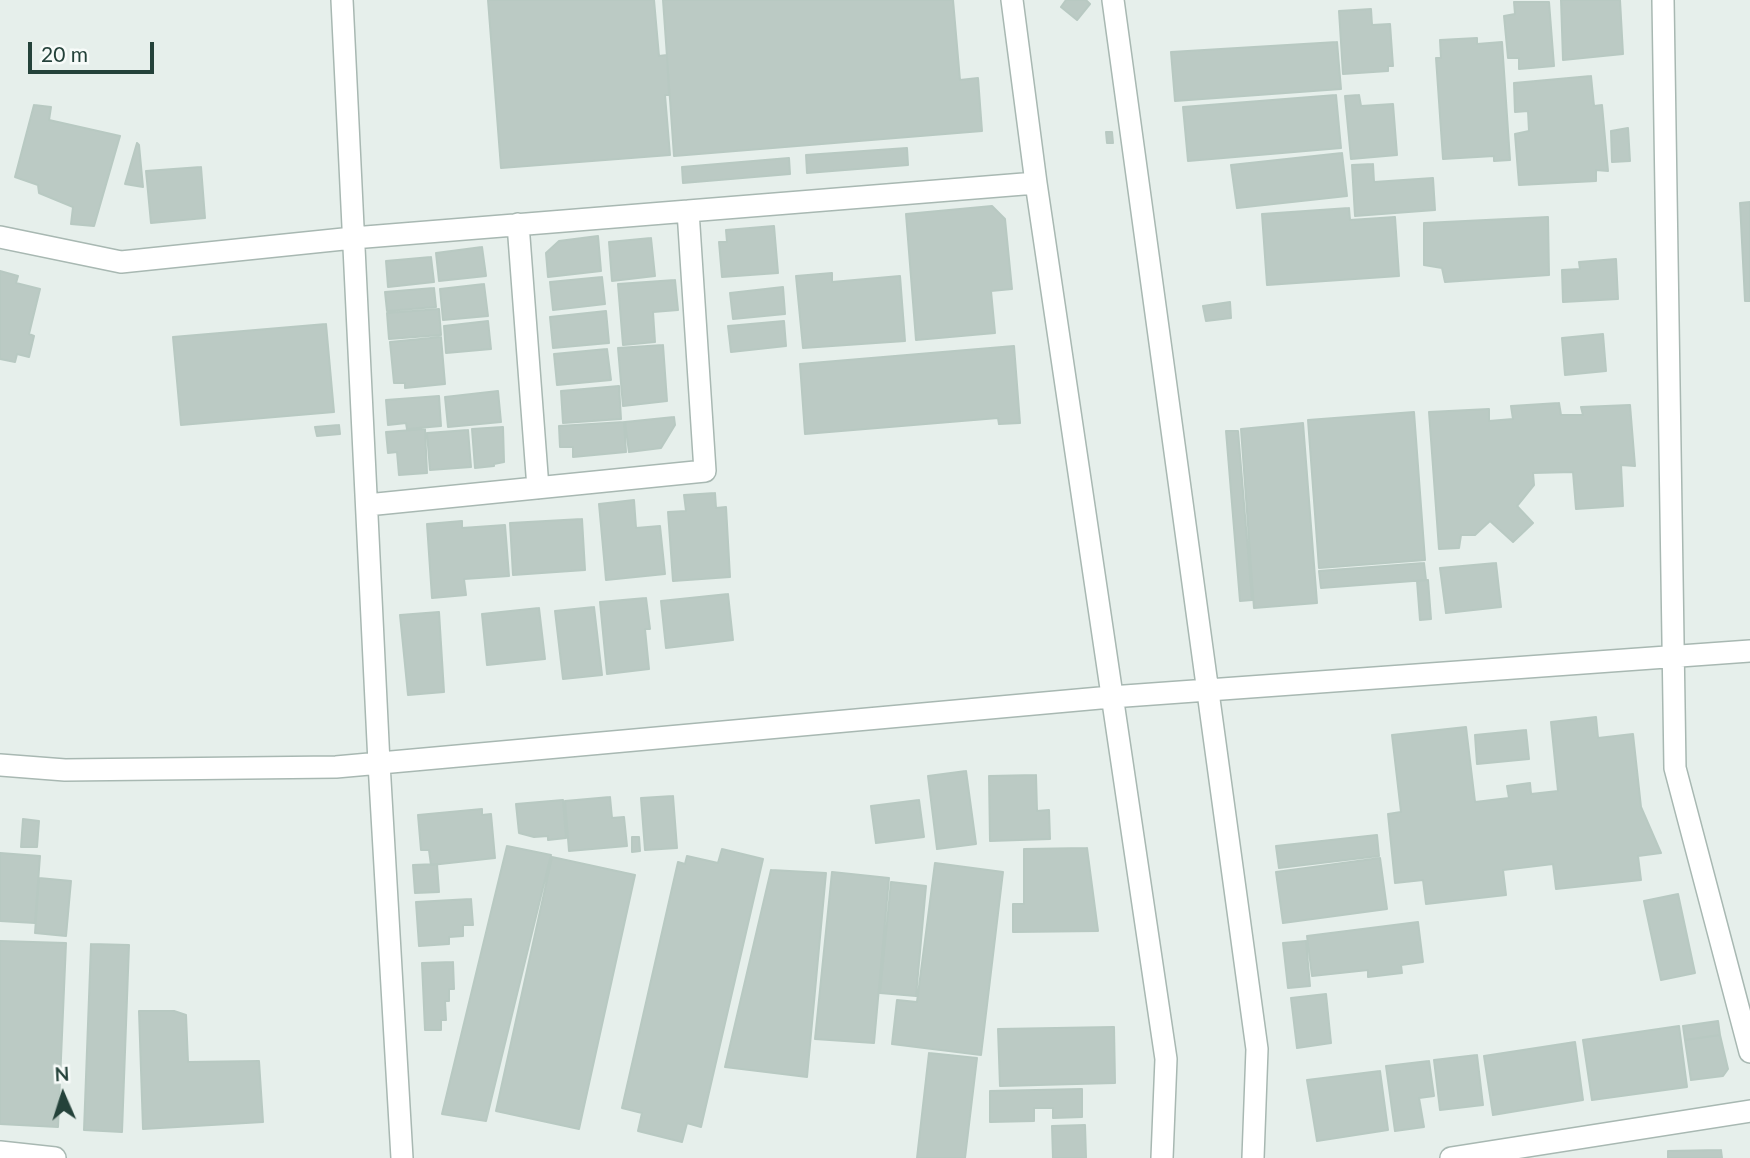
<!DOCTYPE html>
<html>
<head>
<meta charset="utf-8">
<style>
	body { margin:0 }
	#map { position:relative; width:1750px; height:1158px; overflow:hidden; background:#e6efeb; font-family:Lato,sans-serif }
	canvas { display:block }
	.north { position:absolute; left:28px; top:1060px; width:70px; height:70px; -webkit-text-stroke:5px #f7fbf9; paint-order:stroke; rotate:357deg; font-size:19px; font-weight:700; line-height:28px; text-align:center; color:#24423a }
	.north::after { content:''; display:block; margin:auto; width:24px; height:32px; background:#24423a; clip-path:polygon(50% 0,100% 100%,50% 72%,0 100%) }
	.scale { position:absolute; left:28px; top:42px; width:126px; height:32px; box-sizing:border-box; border:4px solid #24423a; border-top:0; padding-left:9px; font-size:21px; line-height:24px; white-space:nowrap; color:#24423a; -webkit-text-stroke:5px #f7fbf9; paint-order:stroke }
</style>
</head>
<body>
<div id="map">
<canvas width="1750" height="1158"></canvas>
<div class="north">N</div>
<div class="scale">20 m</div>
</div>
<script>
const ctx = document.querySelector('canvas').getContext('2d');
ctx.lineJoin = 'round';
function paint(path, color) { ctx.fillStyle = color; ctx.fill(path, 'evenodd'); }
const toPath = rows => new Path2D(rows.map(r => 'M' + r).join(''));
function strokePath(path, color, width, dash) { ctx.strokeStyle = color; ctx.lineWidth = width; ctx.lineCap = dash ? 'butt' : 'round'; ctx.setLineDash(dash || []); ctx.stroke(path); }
const building = toPath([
	[488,0,654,0,659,56,667,55,669,95,665,95,670,155,501,168,488,0],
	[663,0,953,0,960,80,978,78,982,131,674,156,663,0],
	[1066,0,1086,0,1090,4,1077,20,1061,7,1066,0],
	[1561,0,1620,0,1623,54,1563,60,1561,0],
	[1514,2,1549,2,1554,66,1519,69,1519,58,1508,58,1504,16,1515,14,1514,2],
	[1371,9,1372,25,1390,24,1393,66,1388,66,1388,71,1343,74,1339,11,1371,9],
	[1477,38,1477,44,1502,42,1510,160,1494,161,1494,156,1443,159,1436,58,1441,58,1440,40,1477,38],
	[1337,42,1341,89,1175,101,1171,52,1337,42],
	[1591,76,1594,106,1602,105,1608,171,1596,170,1596,181,1519,185,1515,134,1529,131,1528,111,1515,112,1514,83,1591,76],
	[1336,95,1341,148,1188,161,1183,107,1336,95],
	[1359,95,1361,106,1393,104,1397,155,1351,159,1345,96,1359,95],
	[34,105,51,107,49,120,120,136,94,226,71,224,73,207,39,193,38,185,15,177,34,105],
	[1628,128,1630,161,1612,162,1611,131,1628,128],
	[1106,132,1112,132,1113,143,1107,143,1106,132],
	[137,143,139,145,143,187,125,184,137,143],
	[907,148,908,165,807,173,806,155,907,148],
	[1342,153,1347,196,1237,208,1231,165,1342,153],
	[789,158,790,174,683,183,682,167,789,158],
	[1373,164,1374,182,1433,178,1435,210,1355,216,1352,165,1373,164],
	[201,167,205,218,151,223,146,171,201,167],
	[1750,202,1750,301,1745,301,1740,203,1750,202],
	[992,206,1005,219,1012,289,991,291,995,333,916,340,906,214,992,206],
	[1349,208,1350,220,1395,217,1399,276,1267,285,1262,214,1349,208],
	[1548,217,1549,275,1445,282,1442,268,1424,265,1424,223,1548,217],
	[774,226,778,273,722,277,719,242,727,242,726,230,774,226],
	[598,236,601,271,548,277,546,253,559,241,598,236],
	[651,238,655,276,612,281,609,242,651,238],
	[482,247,486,276,439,281,436,253,482,247],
	[431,257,434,282,388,287,386,261,431,257],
	[1616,259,1618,299,1563,302,1562,270,1580,269,1579,262,1616,259],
	[0,271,18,276,16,283,40,289,29,334,34,336,29,357,17,354,15,362,0,359,0,271],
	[832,273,832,282,900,276,905,341,803,348,796,276,832,273],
	[602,277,605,304,553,310,550,282,602,277],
	[675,280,678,310,653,312,655,342,623,345,618,284,675,280],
	[484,284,488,316,443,320,440,289,484,284],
	[783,287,785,314,733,319,730,293,783,287],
	[434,288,436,307,387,311,385,292,434,288],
	[1230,302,1231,318,1206,321,1203,306,1230,302],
	[439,309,441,335,389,339,387,313,439,309],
	[606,311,609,343,553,348,550,317,606,311],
	[488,321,491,349,446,353,444,326,488,321],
	[784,321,786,346,731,352,728,326,784,321],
	[326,324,334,412,181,425,173,337,326,324],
	[1603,334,1606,371,1565,375,1562,338,1603,334],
	[441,337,445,384,405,388,405,383,394,383,390,342,441,337],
	[663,345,667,401,623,406,618,348,663,345],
	[1014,346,1020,423,999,424,998,418,805,434,800,364,1014,346],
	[607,349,611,380,557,385,554,354,607,349],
	[619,386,621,419,563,423,561,391,619,386],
	[498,391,501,422,448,427,445,397,498,391],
	[439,396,441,426,407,429,406,423,388,425,386,400,439,396],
	[1559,403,1561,415,1583,415,1581,407,1630,405,1635,466,1621,465,1623,506,1576,509,1573,472,1533,473,1534,485,1517,506,1533,523,1513,542,1490,521,1475,535,1461,535,1459,548,1439,549,1429,412,1489,409,1489,421,1513,419,1511,406,1559,403],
	[1414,412,1425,560,1319,568,1308,420,1414,412],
	[674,417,675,425,661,448,629,452,625,422,674,417],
	[624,422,626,452,573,457,573,447,560,447,559,426,624,422],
	[1303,423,1317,603,1254,608,1241,429,1303,423],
	[339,425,340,434,317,436,315,427,339,425],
	[503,427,504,462,494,464,494,466,475,468,472,429,503,427],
	[425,429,427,473,399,475,397,452,388,453,386,432,425,429],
	[468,430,471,467,430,470,427,433,468,430],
	[1226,431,1238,431,1252,600,1240,601,1226,431],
	[715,493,716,508,726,507,730,577,673,581,668,512,686,511,684,495,715,493],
	[634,500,636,528,660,526,665,574,606,580,599,504,634,500],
	[582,519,585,570,513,575,510,523,582,519],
	[462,521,462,528,505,525,509,576,464,579,466,595,432,598,427,524,462,521],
	[1424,563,1426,580,1321,588,1319,571,1424,563],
	[1496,563,1501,607,1446,613,1440,568,1496,563],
	[1428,580,1431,619,1420,620,1417,581,1428,580],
	[728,594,733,640,666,648,661,601,728,594],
	[646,598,650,629,645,629,649,669,607,674,600,602,646,598],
	[594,607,602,675,563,679,555,611,594,607],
	[539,608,545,659,487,665,482,614,539,608],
	[439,612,444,692,408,695,400,615,439,612],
	[1596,717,1598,738,1633,734,1641,807,1661,853,1638,856,1641,880,1556,889,1553,864,1503,870,1506,895,1426,904,1423,880,1395,883,1388,814,1401,812,1392,735,1466,727,1475,802,1509,798,1507,786,1530,783,1531,794,1558,791,1551,722,1596,717],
	[1526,730,1529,759,1477,764,1475,735,1526,730],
	[966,771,976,844,937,849,928,776,966,771],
	[1036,775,1037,811,1049,810,1050,839,990,841,989,776,1036,775],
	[673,796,677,848,645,850,641,798,673,796],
	[610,797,612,818,624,817,627,846,569,851,565,801,610,797],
	[563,800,566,838,548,840,548,836,534,837,519,833,516,804,563,800],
	[919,800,924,837,876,843,871,806,919,800],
	[482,809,482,815,491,814,495,858,431,865,429,850,421,850,418,815,482,809],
	[23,819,39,821,37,847,21,847,23,819],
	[1377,835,1379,856,1279,868,1276,846,1377,835],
	[632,837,639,837,640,851,632,852,632,837],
	[507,846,551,855,486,1121,442,1114,507,846],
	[1087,848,1098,931,1013,932,1013,904,1024,904,1024,849,1087,848],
	[722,849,763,859,701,1127,687,1123,682,1142,638,1131,642,1113,622,1108,678,862,685,864,687,856,718,863,722,849],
	[0,853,40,856,35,923,0,921,0,853],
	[552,857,635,875,579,1129,496,1111,552,857],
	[1380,858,1387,909,1283,923,1276,872,1380,858],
	[935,863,1003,872,981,1055,892,1044,897,1000,917,1002,935,863],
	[437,864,439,892,415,893,413,865,437,864],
	[771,870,826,873,807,1077,725,1067,771,870],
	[832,872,889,878,874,1043,815,1039,832,872],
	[39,878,71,881,66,936,35,933,39,878],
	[891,882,926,886,916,996,880,993,891,882],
	[1678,894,1695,973,1661,980,1644,901,1678,894],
	[471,899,473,925,463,925,463,936,449,937,449,944,419,946,416,902,471,899],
	[1418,922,1423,962,1401,965,1402,973,1368,977,1368,970,1312,976,1307,936,1418,922],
	[0,941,66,943,58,1127,0,1124,0,941],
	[1306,941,1310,986,1288,988,1283,943,1306,941],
	[91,944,129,945,122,1132,84,1130,91,944],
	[453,962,454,989,449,989,449,1001,445,1001,446,1020,441,1020,441,1030,425,1030,422,963,453,962],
	[1326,994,1331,1043,1297,1048,1291,998,1326,994],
	[139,1011,174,1011,186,1015,188,1062,259,1061,263,1122,143,1129,139,1011],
	[1718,1021,1720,1035,1685,1040,1683,1026,1718,1021],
	[1679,1026,1687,1087,1592,1100,1583,1040,1679,1026],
	[1114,1027,1115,1083,1000,1086,998,1029,1114,1027],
	[1720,1035,1728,1069,1723,1076,1691,1080,1685,1040,1720,1035],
	[1575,1042,1583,1100,1493,1115,1484,1056,1575,1042],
	[929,1053,977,1058,965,1158,917,1158,929,1053],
	[1477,1055,1483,1105,1440,1110,1434,1060,1477,1055],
	[1429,1061,1434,1096,1419,1098,1424,1127,1395,1131,1386,1066,1429,1061],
	[1380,1071,1388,1130,1317,1141,1307,1080,1380,1071],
	[1082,1089,1082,1117,1053,1118,1053,1108,1034,1108,1034,1121,990,1122,990,1091,1082,1089],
	[1085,1125,1086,1158,1053,1158,1052,1126,1085,1125],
	[1721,1150,1722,1158,1668,1158,1668,1151,1721,1150]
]);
const minor = toPath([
	[342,0,379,763,402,1158],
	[1012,0,1036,183,1166,1059,1162,1158],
	[1113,0,1257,1049,1253,1158],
	[1663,0,1675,768,1750,1052],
	[518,224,538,488],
	[0,237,121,262,353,238,1036,183],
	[367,505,705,471,688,211],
	[0,765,65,770,336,767,1111,697,1750,651],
	[0,1152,55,1158],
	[1451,1158,1750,1111]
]);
paint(building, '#bbcac4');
strokePath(building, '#b8c9c2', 2);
strokePath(minor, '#a8b8b2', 24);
strokePath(minor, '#fff', 21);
</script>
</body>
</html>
